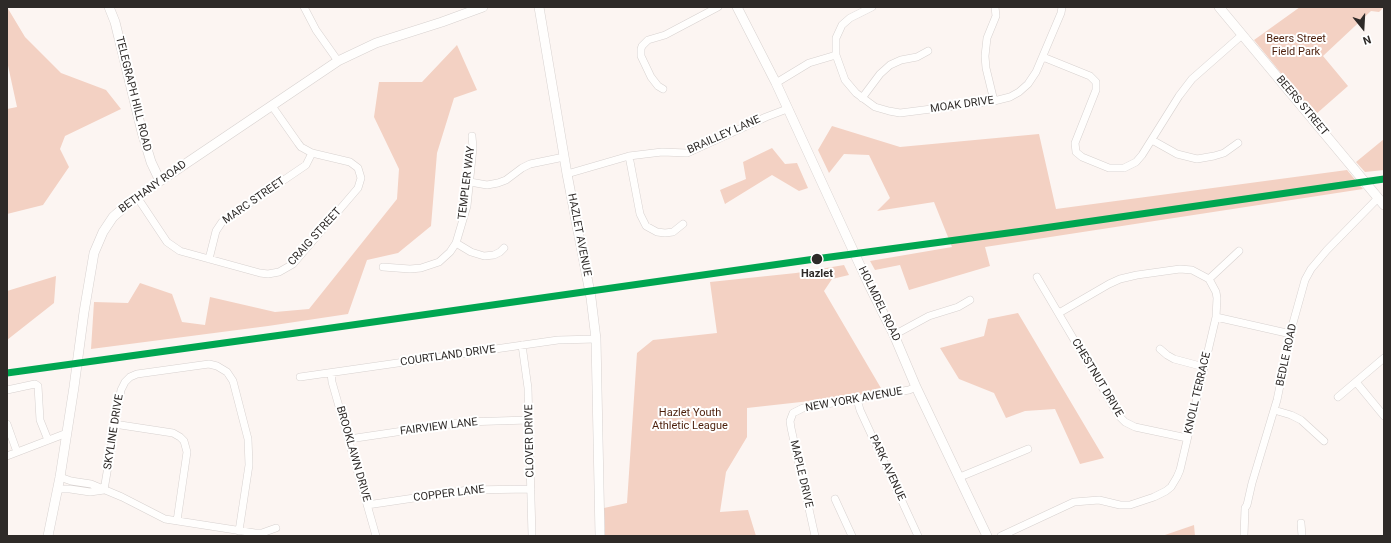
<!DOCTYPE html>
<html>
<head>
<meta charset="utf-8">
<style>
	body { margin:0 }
	#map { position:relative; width:1391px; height:543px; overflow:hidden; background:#fcf5f2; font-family:Roboto,sans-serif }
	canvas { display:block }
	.frame { position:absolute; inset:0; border:8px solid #2e2a28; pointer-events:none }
	.north { position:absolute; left:1343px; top:8px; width:40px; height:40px; -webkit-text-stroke:3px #fff; paint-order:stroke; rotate:162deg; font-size:11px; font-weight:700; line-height:16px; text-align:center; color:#2e2a28 }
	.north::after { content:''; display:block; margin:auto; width:14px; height:18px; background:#2e2a28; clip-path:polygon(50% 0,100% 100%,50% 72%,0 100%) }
</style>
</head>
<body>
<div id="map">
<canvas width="1391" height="543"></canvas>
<div class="frame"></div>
<div class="north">N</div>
</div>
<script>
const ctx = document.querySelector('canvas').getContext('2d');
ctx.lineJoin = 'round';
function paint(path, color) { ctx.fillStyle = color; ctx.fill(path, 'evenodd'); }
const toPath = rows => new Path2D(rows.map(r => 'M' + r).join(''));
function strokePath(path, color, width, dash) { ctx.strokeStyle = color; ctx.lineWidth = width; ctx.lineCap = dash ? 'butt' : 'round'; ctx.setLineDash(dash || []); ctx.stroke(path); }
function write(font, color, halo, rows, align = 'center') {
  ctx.font = font + ' Roboto,sans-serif'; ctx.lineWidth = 4; ctx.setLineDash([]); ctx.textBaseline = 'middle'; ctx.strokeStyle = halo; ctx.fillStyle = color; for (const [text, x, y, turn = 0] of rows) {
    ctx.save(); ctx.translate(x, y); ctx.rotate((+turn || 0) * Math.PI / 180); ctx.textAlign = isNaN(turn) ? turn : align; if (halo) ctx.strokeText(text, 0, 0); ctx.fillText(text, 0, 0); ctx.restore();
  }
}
const green = toPath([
	[7,7,25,37,61,73,106,90,121,109,65,136,60,149,69,167,43,205,7,214,7,109,17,107,7,61],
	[1300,7,1384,7,1379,12,1371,11,1323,56,1348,86,1315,115,1254,40],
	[457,45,477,90,454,98,437,153,431,226,398,253,367,260,348,314,268,326,91,349,94,302,128,303,140,283,172,294,182,322,205,325,210,297,275,312,309,309,397,199,399,169,374,117,379,82,422,82],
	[832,126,900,147,1039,134,1056,209,1347,170,1363,189,985,247,990,266,909,290,900,265,875,270,870,261,952,247,934,202,877,211,890,198,869,155,844,154,829,173,818,150],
	[1384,139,1384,170,1365,172,1356,162],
	[772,148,785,164,797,163,808,188,799,191,772,175,725,204,720,190,746,179,743,162],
	[844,265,849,275,832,279,824,291,885,395,791,410,810,401,747,408,747,437,726,472,720,512,748,510,756,536,605,536,604,508,627,503,637,353,653,340,717,333,710,282,796,273],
	[56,276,54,303,7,340,7,291],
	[1018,313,1104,458,1080,464,1055,409,1025,411,1006,418,994,393,959,379,940,348,984,336,988,319],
	[1194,525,1195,536,1162,536]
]);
const street = toPath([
	[304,7,316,30,338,61],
	[872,7,850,18,842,25,836,38,836,55,845,80,856,93,875,107,889,111,900,113,994,101,1010,97,1019,92,1028,84,1036,72,1061,13,1062,7],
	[1043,57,1090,76,1096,82,1096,90,1075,143,1076,152,1082,157,1109,168,1124,168,1136,162,1142,155,1179,96,1192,79,1242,35],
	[776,83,809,63,836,55],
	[663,89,658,86,651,77,641,56,641,49,642,46,648,40,665,35,718,7],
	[862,98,880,74,890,65,901,60,917,57,928,51],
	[994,101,986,68,985,56,987,38,996,16,995,7],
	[1152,140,1177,154,1197,159,1214,156,1224,153,1238,143],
	[629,156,640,214,646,226,657,232,665,233,673,232,683,224],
	[567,174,629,156,662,152,687,153,766,117,787,109],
	[470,182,487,185,498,183,506,180,522,168,530,164,564,157],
	[137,197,167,242,180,251,260,273,268,274,279,272,293,264,358,188,361,178,358,168,350,162,312,153,301,147,298,143,272,106],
	[456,243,471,252,484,256,494,255,500,252,504,248],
	[209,259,216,231,222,222,306,165,312,153],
	[383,267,410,269,421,268,439,262,450,252,456,243,467,206,473,148,472,136],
	[1037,277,1119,416,1125,422,1135,427,1187,438],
	[1209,279,1239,251],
	[1216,317,1291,334],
	[894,335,929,316,958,307,970,300],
	[522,345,528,388,532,536],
	[1160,349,1167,355,1174,359,1204,367],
	[331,373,332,382,376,536],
	[300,377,558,340,596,339],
	[1356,382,1384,416],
	[7,390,35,384,38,386,40,420,48,440],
	[1338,397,1384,358],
	[857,399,860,410,918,536],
	[1274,410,1291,415,1301,420,1324,441],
	[7,424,17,452],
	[114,424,173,433,180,437,184,441,187,452,177,521],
	[349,439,464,422,529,420],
	[7,456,67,433],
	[60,477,71,481,91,484,122,497,165,519,255,533,262,533,276,528],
	[960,477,1028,449],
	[58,489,70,489,90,492,104,490],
	[104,490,121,390,125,382,130,377,137,374,209,364,217,366,227,372,233,381,248,439,249,465,239,531],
	[835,499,852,536],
	[367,505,468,490,531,489],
	[1301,523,1302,536],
	[815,536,791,428,790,421,793,413,803,408,909,390,916,387],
	[1001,536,1074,502,1099,500,1120,505,1130,505,1154,497,1166,491,1171,487,1177,477,1180,470,1216,317,1217,298,1216,292,1209,279,1192,270,1180,269,1137,275,1120,279,1109,284,1059,313],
	[1244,536,1245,508,1247,505,1252,483,1277,400,1293,323,1305,280,1311,269,1327,250,1378,198]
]);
const secondary = toPath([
	[109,7,115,22,142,132,151,162,160,181],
	[539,7,567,174,591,298,596,339,600,536],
	[737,7,776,83,869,285,894,335,916,387,987,536],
	[1219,7,1384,205],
	[48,536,60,477,74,387,84,312,94,253,103,232,113,217,129,203,160,181,338,61,376,43,442,22,483,7]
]);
const rail1 = toPath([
	[7,373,296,333,808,260,1023,231,1384,179]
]);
const markers = [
	[817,259,6,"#2e2a28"]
];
const parkNames = [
	["Beers Street",1296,39],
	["Field Park",1296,52],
	["Hazlet Youth",690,413],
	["Athletic League",690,426]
];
const streetNames = [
	["TELEGRAPH HILL ROAD",133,94,76],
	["MOAK DRIVE",962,105,-8],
	["BEERS STREET",1302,106,50],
	["BRAILLEY LANE",724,135,-24],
	["TEMPLER WAY",467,183,-83],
	["BETHANY ROAD",153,187,-36],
	["MARC STREET",254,201,-35],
	["HAZLET AVENUE",579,235,79],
	["CRAIG STREET",315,237,-48],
	["HOLMDEL ROAD",879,304,64],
	["BEDLE ROAD",1287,355,-78],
	["COURTLAND DRIVE",448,356,-8],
	["CHESTNUT DRIVE",1097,378,59],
	["KNOLL TERRACE",1198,393,-77],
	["NEW YORK AVENUE",854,400,-10],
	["FAIRVIEW LANE",439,427,-7],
	["SKYLINE DRIVE",114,432,-81],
	["CLOVER DRIVE",530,441,-91],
	["BROOKLAWN DRIVE",353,454,74],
	["PARK AVENUE",887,468,65],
	["MAPLE DRIVE",801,474,77],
	["COPPER LANE",449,494,-7]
];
const stopNames = [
	["Hazlet",817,274]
];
paint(green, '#f3d1c3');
strokePath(street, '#d7d1cf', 8);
strokePath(secondary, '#d7d1cf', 10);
strokePath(street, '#fffefd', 7);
strokePath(secondary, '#fffefd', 9);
strokePath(rail1, '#00a651', 7);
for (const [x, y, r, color] of markers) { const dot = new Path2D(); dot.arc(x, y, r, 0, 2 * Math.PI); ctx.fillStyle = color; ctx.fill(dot); strokePath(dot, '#fff', 1.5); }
write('11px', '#4c1f0b', '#fff', parkNames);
write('11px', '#2e2a28', '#fff', streetNames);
write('bold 11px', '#2e2a28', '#fff', stopNames);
</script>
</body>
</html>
